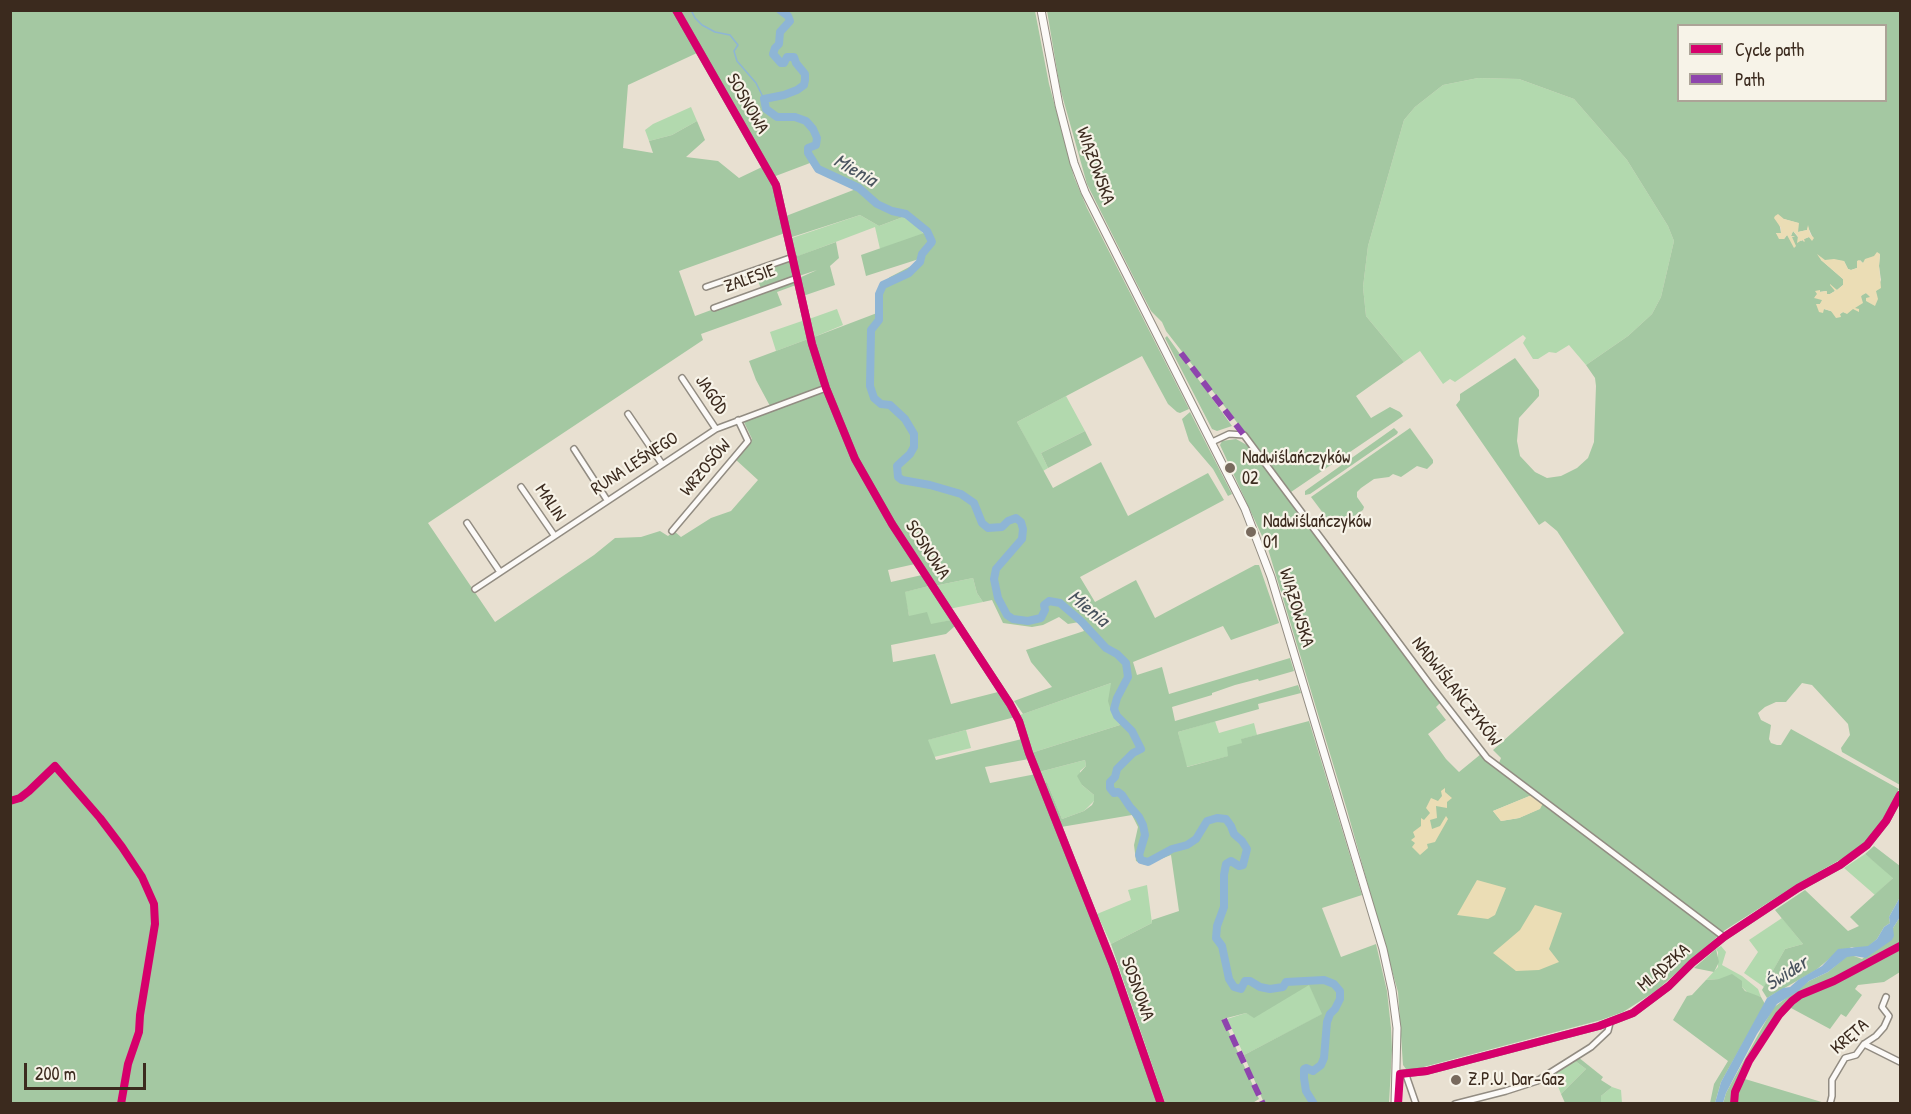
<!DOCTYPE html>
<html>
<head>
<meta charset="utf-8">
<style>
	body { margin:0 }
	#map { position:relative; width:1911px; height:1114px; overflow:hidden; background:#e8e0d1; font-family:"Patrick Hand",sans-serif }
	canvas { display:block }
	.frame { position:absolute; inset:0; border:12px solid #3b2a1e; pointer-events:none }
	.legend { position:absolute; left:1677px; top:24px; width:210px; height:78px; box-sizing:border-box; background:#f7f3e8; border:2px solid #aca397; margin:0; padding:8px 10px; list-style:none; font-size:18px; color:#3b2a1e }
	.legend li { display:flex; align-items:center; gap:12px; height:30px }
	.legend b { width:30px; border:2px solid #aca397 }
	.scale { position:absolute; left:24px; top:1063px; width:122px; height:27px; box-sizing:border-box; border:3px solid #3b2a1e; border-top:0; padding-left:8px; font-size:18px; line-height:21px; white-space:nowrap; color:#3b2a1e; -webkit-text-stroke:4px #f7f3e8; paint-order:stroke }
</style>
</head>
<body>
<div id="map">
<canvas width="1911" height="1114"></canvas>
<div class="frame"></div>
<ul class="legend">
<li><b style="height:8px;background:#d6006c"></b>Cycle path</li>
<li><b style="height:8px;background:#8e44ad"></b>Path</li>
</ul>
<div class="scale">200 m</div>
</div>
<script>
const ctx = document.querySelector('canvas').getContext('2d');
ctx.lineJoin = 'round';
function paint(path, color) { ctx.fillStyle = color; ctx.fill(path, 'evenodd'); }
const toPath = rows => new Path2D(rows.map(r => 'M' + r).join(''));
function strokePath(path, color, width, dash) { ctx.strokeStyle = color; ctx.lineWidth = width; ctx.lineCap = dash ? 'butt' : 'round'; ctx.setLineDash(dash || []); ctx.stroke(path); }
function write(font, color, halo, rows, align = 'center') {
  ctx.font = font + ' "Patrick Hand",sans-serif'; ctx.lineWidth = 4.5; ctx.setLineDash([]); ctx.textBaseline = 'middle'; ctx.strokeStyle = halo; ctx.fillStyle = color; for (const [text, x, y, turn = 0] of rows) {
    ctx.save(); ctx.translate(x, y); ctx.rotate((+turn || 0) * Math.PI / 180); ctx.textAlign = isNaN(turn) ? turn : align; if (halo) ctx.strokeText(text, 0, 0); ctx.fillText(text, 0, 0); ctx.restore();
  }
}
const green = toPath([
	[1478,78,1519,79,1574,99,1627,160,1668,226,1674,241,1661,297,1652,314,1628,336,1586,365,1569,345,1556,353,1549,352,1538,359,1533,359,1523,343,1526,338,1523,335,1455,382,1450,379,1443,384,1420,351,1404,362,1366,316,1363,287,1368,246,1404,120,1415,107,1443,85],
	[691,107,697,121,672,135,649,141,645,130,653,124],
	[860,215,879,226,903,217,914,224,924,234,880,249,875,227,796,257,792,238],
	[837,309,843,325,814,337,809,319],
	[802,321,804,322,808,339,776,351,770,332],
	[1066,396,1085,431,1041,453,1048,468,1043,471,1017,422],
	[973,578,977,593,983,602,949,609,934,586],
	[929,586,951,620,931,625,909,616,904,592],
	[1111,683,1112,714,1120,725,1031,753,1020,715],
	[1215,721,1219,733,1254,723,1257,735,1242,739,1242,743,1229,756,1186,767,1178,732],
	[966,730,971,748,934,757,927,740],
	[1085,760,1086,766,1080,771,1082,785,1094,795,1094,801,1084,811,1062,819,1047,782,1044,783,1039,772],
	[1865,854,1894,877,1875,895,1844,868],
	[1147,885,1152,923,1111,944,1097,914,1131,900,1128,890],
	[1782,918,1803,944,1785,949,1764,987,1744,973,1758,952,1749,940],
	[1721,946,1726,952,1722,965,1742,976,1758,989,1761,997,1749,994,1742,987,1719,979,1706,980,1718,967,1718,952,1716,949],
	[1309,984,1323,1014,1244,1055,1227,1019,1246,1013,1254,1017],
	[1574,1060,1586,1069,1561,1094,1553,1073],
	[1612,1087,1621,1090,1622,1103,1601,1103,1601,1096]
]);
const forest = toPath([
	[10,11,673,11,697,53,628,85,623,148,653,153,649,141,672,135,697,121,705,140,686,157,718,161,739,178,762,167,773,187,785,233,679,271,695,316,795,279,796,285,777,292,782,305,701,334,703,340,428,523,495,622,594,555,615,538,641,537,660,531,668,536,674,531,681,537,711,518,731,511,758,480,735,459,752,439,744,422,824,391,853,460,915,564,888,570,891,582,922,575,929,586,905,592,909,616,927,612,931,624,951,620,955,626,946,634,891,645,893,662,935,654,951,704,998,692,1015,717,928,740,936,760,1022,739,1029,759,985,767,990,783,1036,774,1108,959,1157,1103,11,1103],
	[681,11,1035,11,1049,84,1074,177,1087,208,1189,409,1180,413,1177,412,1168,404,1142,356,1017,422,1053,488,1101,462,1128,516,1208,473,1224,500,1080,577,1095,602,1136,580,1155,618,1255,565,1259,565,1279,623,1231,640,1223,626,1133,662,1137,675,1162,667,1169,694,1290,658,1294,671,1259,681,1258,679,1235,685,1212,693,1212,695,1172,707,1175,721,1298,685,1301,693,1258,704,1259,709,1178,732,1187,767,1228,756,1227,747,1242,743,1241,739,1309,721,1362,895,1322,908,1341,957,1376,944,1387,991,1391,1028,1392,1050,1389,1103,1264,1103,1244,1055,1322,1014,1309,985,1254,1018,1246,1013,1223,1019,1259,1099,1251,1104,1165,1103,1111,944,1152,923,1152,920,1179,911,1171,855,1145,865,1136,861,1134,845,1138,827,1132,815,1061,827,1044,783,1047,782,1062,819,1084,811,1092,805,1094,801,1094,795,1082,785,1077,776,1086,766,1085,760,1039,772,1031,753,1120,725,1112,714,1108,701,1111,683,1023,714,1014,701,1052,687,1031,662,1026,650,1084,631,1079,622,1068,624,1059,617,1043,625,1032,627,1003,623,992,600,983,602,977,593,973,578,934,586,900,535,856,458,827,385,814,337,877,313,875,300,880,286,890,277,917,263,919,259,866,276,861,255,924,233,914,224,903,217,879,226,860,215,792,237,786,216,856,189,814,169,810,163,773,177],
	[1047,11,1900,11,1900,785,1842,752,1841,748,1850,735,1848,724,1812,685,1802,683,1786,702,1776,702,1765,707,1758,713,1761,720,1771,725,1769,739,1771,743,1777,745,1781,745,1791,729,1899,789,1880,824,1866,841,1845,857,1799,883,1722,932,1499,763,1501,758,1493,750,1624,633,1557,531,1545,521,1539,525,1456,405,1460,400,1460,394,1515,358,1539,390,1539,396,1519,418,1517,441,1520,456,1535,472,1547,478,1561,476,1577,468,1588,458,1594,442,1596,386,1595,378,1586,365,1628,336,1652,314,1661,297,1674,241,1668,226,1627,160,1574,99,1519,79,1478,78,1443,85,1415,107,1404,120,1368,246,1363,287,1366,316,1404,362,1356,396,1371,418,1390,407,1400,412,1403,416,1291,492,1166,331,1162,322,1151,311,1137,284,1087,184,1060,88],
	[1678,26,1886,26,1886,100,1678,100],
	[1784,219,1798,223,1798,232,1807,230,1808,227,1813,238,1811,239,1809,237,1804,239,1804,242,1803,240,1801,241,1793,231,1791,236,1795,237,1792,237,1787,235,1784,239,1779,237,1776,233,1781,233,1779,222],
	[1880,254,1879,266,1881,280,1876,291,1876,300,1866,293,1862,294,1858,305,1846,313,1843,312,1840,314,1824,309,1822,310,1820,304,1823,300,1815,297,1819,292,1826,291,1827,294,1830,294,1835,291,1834,289,1837,290,1843,285,1843,279,1821,260,1844,261,1848,269,1851,270,1857,268,1860,260,1863,263],
	[836,242,839,258,830,266,835,285,803,296,799,278,817,270,799,276,795,257],
	[791,259,795,277,761,289,755,272],
	[1167,336,1232,426,1217,431,1212,429,1165,338],
	[808,339,823,387,770,406,756,380,749,361],
	[1190,412,1232,494,1228,496,1213,469,1189,441,1182,419],
	[1394,428,1398,432,1397,434,1310,494,1305,495,1305,491],
	[1410,428,1433,460,1433,463,1427,469,1417,466,1401,477,1393,474,1389,477,1374,479,1361,488,1357,492,1357,497,1364,507,1363,510,1335,529,1311,497],
	[1085,431,1092,445,1048,468,1041,453],
	[1236,439,1247,445,1271,475,1440,703,1436,707,1446,720,1428,734,1446,759,1459,772,1481,754,1532,795,1493,811,1501,821,1519,818,1539,809,1543,803,1717,934,1717,937,1656,991,1623,1012,1601,1020,1416,1069,1406,1069,1403,1065,1398,992,1347,810,1268,549,1220,445,1222,441],
	[1874,846,1900,866,1900,897,1889,917,1890,923,1884,927,1877,939,1868,947,1858,949,1852,947,1835,954,1816,970,1767,998,1762,990,1785,949,1803,944,1775,910,1805,890,1848,931,1859,926,1850,917,1893,878,1865,854],
	[1900,917,1900,972,1884,982,1858,985,1855,989,1862,995,1846,1017,1841,1014,1830,1029,1791,1008,1780,1019,1750,1063,1745,1079,1825,1103,1723,1104,1726,1093,1773,1008,1809,981,1828,972,1847,956,1854,956,1862,959,1893,933,1893,928],
	[1716,949,1719,962,1714,972,1694,968],
	[1732,974,1742,981,1742,987,1745,991,1761,997,1765,1004,1721,1082,1715,1103,1710,1103,1714,1084,1728,1061,1673,1020,1687,996,1692,995,1706,980,1719,979],
	[1578,1057,1603,1077,1601,1080,1612,1087,1601,1096,1601,1103,1565,1103,1561,1094,1586,1069,1574,1060]
]);
const sand = toPath([
	[1778,214,1784,219,1799,223,1798,232,1807,230,1808,225,1810,234,1814,238,1812,241,1809,237,1804,239,1805,242,1802,240,1797,243,1798,236,1793,231,1791,236,1795,236,1792,237,1796,246,1794,248,1787,235,1784,239,1779,239,1776,233,1781,233,1781,228,1774,218,1775,216],
	[1877,252,1880,254,1879,266,1881,288,1876,291,1878,299,1875,306,1866,301,1866,298,1870,297,1866,293,1861,296,1863,303,1855,308,1859,309,1859,312,1853,309,1847,314,1843,312,1840,314,1841,317,1836,318,1831,311,1824,309,1823,313,1819,312,1816,304,1820,304,1822,300,1814,298,1817,294,1815,291,1820,290,1820,292,1827,291,1827,294,1830,294,1835,291,1830,285,1830,284,1837,290,1843,285,1843,279,1821,260,1817,254,1825,260,1834,259,1844,261,1848,269,1851,270,1857,268,1857,261,1859,260,1863,263,1865,259,1874,256],
	[1445,788,1445,792,1452,798,1447,802,1447,808,1436,806,1437,818,1430,820,1432,829,1440,826,1446,816,1448,819,1435,842,1427,844,1428,848,1420,855,1412,847,1415,843,1411,840,1415,837,1413,832,1421,826,1421,818,1424,820,1430,813,1426,808,1431,798,1438,801,1442,796,1441,791],
	[1532,795,1543,803,1540,809,1519,818,1501,821,1493,811],
	[1477,880,1506,888,1495,915,1488,919,1457,915],
	[1535,905,1562,913,1549,949,1559,962,1539,970,1516,971,1493,953,1520,930]
]);
const water = toPath([
	[1900,897,1900,917,1893,928,1894,936,1892,940,1866,958,1854,956,1847,957,1828,972,1809,981,1797,992,1777,1004,1757,1034,1726,1093,1723,1103,1715,1103,1721,1082,1767,998,1783,988,1790,987,1798,980,1822,966,1838,949,1868,946,1877,939,1884,927,1890,923,1889,917]
]);
const stream = toPath([
	[691,10,695,18,702,25,715,32,730,35,738,45,734,51,737,61,756,83,764,99]
]);
const river = toPath([
	[780,10,788,16,790,21,780,32,779,44,775,48,773,54,781,63,784,63,787,57,794,57,796,63,805,74,805,80,804,85,797,90,784,95,764,99,766,109,777,117,795,117,806,121,813,129,817,138,816,145,808,148,808,153,818,169,859,188,877,204,892,211,906,214,927,231,932,242,922,254,920,262,909,273,883,285,879,294,879,320,871,330,870,386,874,398,881,404,890,405,905,419,914,434,914,447,910,454,897,466,898,477,902,480,930,485,961,494,974,503,982,523,988,528,1002,527,1008,521,1016,518,1021,522,1023,529,1022,539,996,569,994,579,998,598,1007,615,1013,619,1028,621,1041,618,1045,610,1044,605,1049,601,1060,603,1081,621,1106,648,1117,654,1126,663,1128,677,1117,698,1114,709,1117,716,1132,731,1141,749,1133,753,1117,769,1115,777,1110,782,1110,788,1114,793,1118,792,1122,795,1130,807,1139,817,1143,825,1145,835,1139,855,1141,860,1148,862,1172,849,1187,845,1196,839,1207,821,1217,818,1226,819,1231,826,1234,834,1242,841,1247,849,1243,865,1239,866,1231,861,1226,864,1224,875,1224,907,1217,926,1216,938,1222,946,1229,979,1234,987,1241,989,1245,981,1250,981,1260,987,1270,989,1283,987,1286,982,1324,980,1334,984,1340,991,1340,999,1335,1009,1330,1014,1327,1022,1324,1058,1321,1065,1313,1071,1306,1068,1304,1069,1304,1078,1306,1091,1314,1104]
]);
const minor = toPath([
	[676,10,776,185,812,344,826,388,855,459,892,524,1010,704,1019,721,1029,753,1113,965,1161,1104],
	[706,287,793,257],
	[714,308,797,278],
	[682,378,716,429],
	[628,414,662,464],
	[1212,442,1229,434,1244,435,1431,686,1487,758,1724,937],
	[574,449,607,500],
	[521,487,554,535],
	[467,523,500,572],
	[672,531,748,441,738,420],
	[475,589,716,429,826,388],
	[1864,1044,1900,1062],
	[1397,1074,1427,1071,1599,1026,1633,1013,1669,986,1692,963,1724,937,1798,888,1840,865,1867,845,1886,821,1900,795],
	[1407,1074,1407,1078,1416,1104],
	[1455,1104,1506,1091,1537,1081,1591,1047,1608,1031,1610,1023],
	[1830,1104,1832,1096,1832,1080,1845,1058,1856,1055,1864,1044,1876,1036,1884,1027,1889,1016,1882,1007,1886,997]
]);
const major = toPath([
	[1041,10,1059,105,1074,163,1085,192,1245,509,1271,577,1383,949,1392,990,1397,1028,1395,1104]
]);
const quiet = toPath([
	[1181,353,1244,435],
	[1224,1019,1263,1104]
]);
const cycleway = toPath([
	[676,10,776,185,812,344,826,388,855,459,892,524,1010,704,1019,721,1029,753,1113,965,1161,1104],
	[10,801,20,798,29,791,55,766,100,818,122,847,142,877,154,904,155,924,140,1015,139,1032,128,1064,121,1104],
	[1398,1104,1400,1074,1427,1071,1599,1026,1633,1013,1669,986,1692,963,1724,937,1798,888,1840,865,1867,845,1886,821,1900,795],
	[1734,1104,1735,1092,1749,1061,1779,1015,1792,1001,1800,995,1834,981,1900,946]
]);
const markers = [
	[1230,468,6,"#786a5d"],
	[1251,532,6,"#786a5d"],
	[1456,1080,6,"#786a5d"]
];
const streetNames = [
	["SOSNOWA",747,104,60],
	["WIĄZOWSKA",1095,166,70],
	["ZALESIE",750,279,-20],
	["JAGÓD",711,395,56],
	["RUNA LEŚNEGO",635,464,-33],
	["WRZOSÓW",706,468,-50],
	["MALIN",550,503,56],
	["SOSNOWA",927,550,57],
	["WIĄZOWSKA",1296,608,73],
	["NADWIŚLAŃCZYKÓW",1456,692,52],
	["MLĄDZKA",1664,968,-41],
	["SOSNOWA",1137,989,70],
	["KRĘTA",1850,1037,-41]
];
const poiNames = [
	["Nadwiślańczyków",1242,458],
	["02",1242,479],
	["Nadwiślańczyków",1263,522],
	["01",1263,543],
	["Z.P.U. Dar-Gaz",1468,1080]
];
const waterNames = [
	["Mienia",855,171,30],
	["Mienia",1088,609,39],
	["Świder",1787,974,-33]
];
paint(green, '#b2d9ae');
paint(forest, '#a4c8a2');
paint(sand, '#ebddb5');
paint(water, '#8eb5d5');
strokePath(stream, '#8eb5d5', 1.5);
strokePath(river, '#8eb5d5', 8);
strokePath(minor, '#928c82', 8);
strokePath(major, '#928c82', 9);
strokePath(minor, '#fcfaf8', 5);
strokePath(major, '#fcfaf8', 7);
strokePath(quiet, '#8e44ad', 6, [12, 6]);
strokePath(cycleway, '#d6006c', 8);
for (const [x, y, r, color] of markers) { const dot = new Path2D(); dot.arc(x, y, r, 0, 2 * Math.PI); ctx.fillStyle = color; ctx.fill(dot); strokePath(dot, '#f7f3e8', 2); }
write('18px', '#3b2a1e', '#f7f3e8', streetNames);
write('18px', '#3b2a1e', '#f7f3e8', poiNames, 'left');
write('italic 20px', '#4a545f', '#f7f3e8', waterNames);
</script>
</body>
</html>
